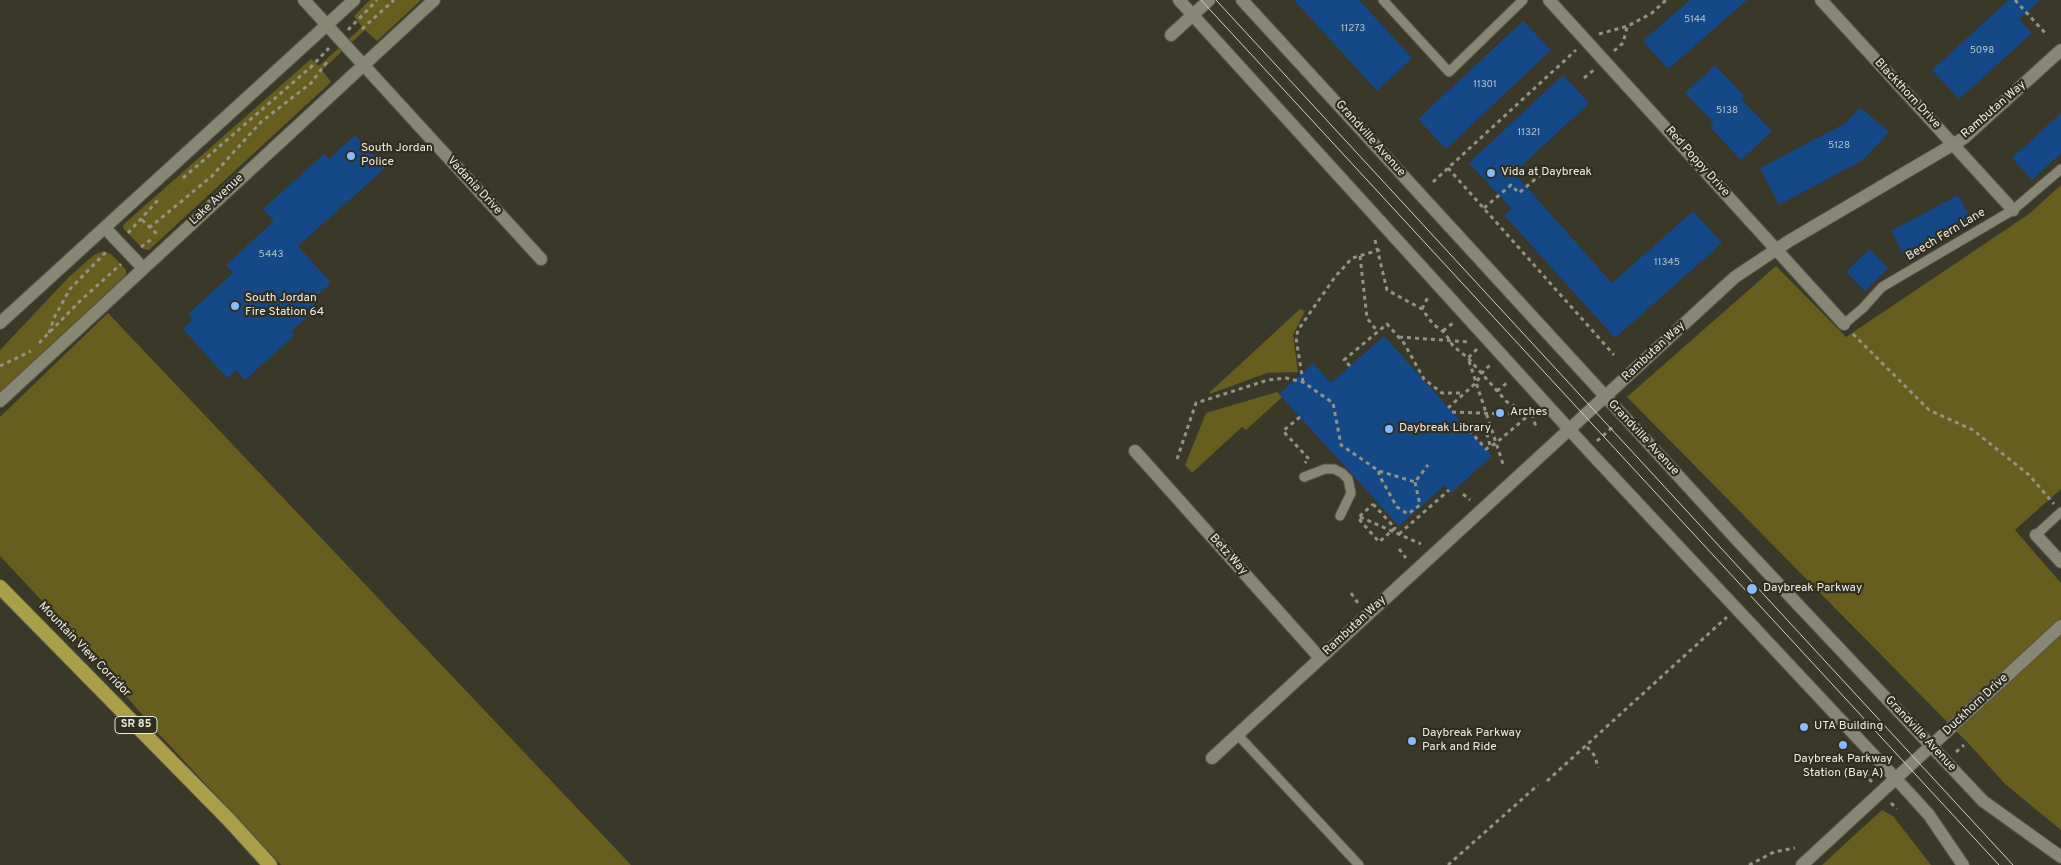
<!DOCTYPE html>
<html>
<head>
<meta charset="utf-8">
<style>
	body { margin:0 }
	canvas { display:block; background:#3a3829 }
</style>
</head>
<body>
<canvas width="2061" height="865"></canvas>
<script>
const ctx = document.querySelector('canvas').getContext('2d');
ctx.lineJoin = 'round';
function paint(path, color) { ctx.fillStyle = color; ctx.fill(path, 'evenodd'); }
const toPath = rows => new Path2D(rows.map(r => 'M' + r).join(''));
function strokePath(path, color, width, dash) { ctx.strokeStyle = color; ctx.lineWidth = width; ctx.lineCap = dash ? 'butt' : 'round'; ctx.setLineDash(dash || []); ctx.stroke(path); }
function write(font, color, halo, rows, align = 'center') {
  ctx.font = font + ' Overpass,sans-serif'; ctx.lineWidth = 4.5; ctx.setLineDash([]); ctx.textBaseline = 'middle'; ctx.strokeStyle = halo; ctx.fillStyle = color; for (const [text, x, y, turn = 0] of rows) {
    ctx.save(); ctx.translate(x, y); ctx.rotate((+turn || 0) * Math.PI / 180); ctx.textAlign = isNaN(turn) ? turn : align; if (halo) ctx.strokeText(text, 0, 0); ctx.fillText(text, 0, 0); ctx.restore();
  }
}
const green = toPath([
	[370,0,421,0,377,41,365,30,322,70,331,82,149,250,143,249,123,228,124,224,311,59,319,66,362,27,354,16],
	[2061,185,2061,489,2015,530,2061,583,2061,830,2005,784,1970,745,1627,397,1776,266,1846,337,2029,214],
	[103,251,111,254,126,270,126,275,0,392,0,350,69,277,94,255],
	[1300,309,1305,311,1293,335,1298,372,1267,373,1210,394,1210,392],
	[108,313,631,865,281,865,158,733,61,621,0,556,0,417],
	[1277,392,1282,397,1246,430,1242,427,1192,473,1185,465,1206,413],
	[1882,810,1893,816,1931,865,1822,865]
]);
const building = toPath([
	[1294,0,1359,0,1412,58,1377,91],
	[1690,0,1747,0,1668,69,1643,41],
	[2009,0,2040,0,2019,19,2032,33,1959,99,1932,70],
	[1523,21,1551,50,1446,149,1418,119],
	[1715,65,1744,96,1741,99,1772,131,1741,160,1710,127,1714,123,1685,93],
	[1563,75,1589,103,1514,173,1612,283,1693,211,1722,243,1615,338,1504,215,1512,209,1469,163],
	[1860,107,1889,132,1863,160,1779,205,1760,168,1846,123],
	[2061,113,2061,153,2032,180,2012,158],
	[355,135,385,168,298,246,331,283,311,301,318,308,291,331,295,335,245,380,236,370,227,378,183,329,193,319,188,314,233,273,226,265,274,221,263,209,324,154,329,159],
	[1958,195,1973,223,1906,259,1891,231],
	[1869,249,1888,268,1865,291,1846,272],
	[1384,336,1492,456,1451,493,1445,485,1399,526,1279,394,1313,363,1331,383]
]);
const path = toPath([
	[2015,0,2045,33],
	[362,29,394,0],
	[348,30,377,0],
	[1599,34,1628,26,1652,13,1666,0],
	[1614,51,1623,43,1627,27],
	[1584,78,1595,69],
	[1448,168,1614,355],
	[183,178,311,67,329,48],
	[1433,182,1576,50],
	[1484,208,1511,185,1519,193,1540,175],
	[142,220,157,234],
	[149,228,212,176,261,122,311,83,327,62],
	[128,233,159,199],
	[1375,240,1387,290,1422,309,1433,324,1445,333,1453,346,1468,358,1507,402,1532,415],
	[141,247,152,239],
	[1360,256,1367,318,1378,332],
	[1422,309,1428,297],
	[1443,331,1453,323],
	[49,333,54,318,70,289,108,250],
	[1853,334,1929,410,1973,430,2029,475,2054,504],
	[1399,337,1470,342],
	[39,343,80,301,121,264],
	[1477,349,1468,358,1504,467],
	[0,366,31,351],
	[1350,366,1344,360,1387,324,1404,343,1424,379,1442,393,1464,393],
	[1303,382,1296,338,1298,330,1335,277,1352,258,1383,249],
	[1497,391,1508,382],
	[1448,408,1477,382,1481,374,1491,364],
	[1452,412,1529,415],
	[1532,414,1536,427],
	[1300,417,1283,431,1309,459,1305,463],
	[1597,441,1615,425],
	[1490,445,1485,428,1470,431,1486,449,1496,443,1529,415],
	[1177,459,1196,403,1268,380,1286,378,1303,382,1333,403,1341,445,1379,471,1415,482,1428,465],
	[1379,471,1379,475,1397,507,1408,514,1420,505,1415,482],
	[1463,494,1470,500],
	[1373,504,1395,528,1379,542,1358,518,1373,504],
	[1360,517,1421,544],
	[1399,534,1449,490],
	[1399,549,1406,558],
	[1351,593,1358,603],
	[1587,747,1595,756,1598,768],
	[1956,752,1964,745],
	[1547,781,1727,617],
	[1872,782,1866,776,1872,771],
	[1891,803,1897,809],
	[1448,865,1538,785],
	[1749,865,1774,852,1795,848]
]);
const service = toPath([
	[1383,0,1449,72,1523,0],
	[1844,324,1863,308,1882,287,2013,210,2061,169],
	[1304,477,1325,469,1334,469,1342,473,1348,479,1351,493,1340,516],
	[2036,535,2061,512],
	[1237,734,1359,865]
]);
const minor = toPath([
	[304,0,541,259],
	[1549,0,1844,324],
	[1821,0,2013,210],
	[1171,35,1209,0],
	[105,228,143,268],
	[1135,451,1320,658],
	[2036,535,2061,562],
	[1212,758,1735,277,1789,241,1964,138,2061,50],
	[1802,865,2061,626]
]);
const tertiary = toPath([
	[1179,0,1588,450,1910,794,1929,815,1963,865],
	[1242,0,1738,541,1983,801,2061,857],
	[0,323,354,0],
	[0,401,434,0]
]);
const trunk = toPath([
	[0,587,230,821,270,865]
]);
const tram = toPath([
	[1201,0,1999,865],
	[1216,0,2013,865]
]);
const markers = [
	[351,156,5,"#89bafc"],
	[1491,173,5,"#89bafc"],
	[235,306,5,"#89bafc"],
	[1500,413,5,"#89bafc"],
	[1389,429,5,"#89bafc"],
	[1752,589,6,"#89bafc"],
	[1804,727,5,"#89bafc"],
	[1412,741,5,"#89bafc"],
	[1843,745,5,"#89bafc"]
];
const numberNames = [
	["5144",1695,20],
	["11273",1353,29],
	["5098",1982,51],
	["11301",1485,85],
	["5138",1727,111],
	["11321",1529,133],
	["5128",1839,146],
	["5443",271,255],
	["11345",1667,263]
];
const shields = [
	[136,725,42]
];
const shieldNames = [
	["SR 85",136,725]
];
const streetNames = [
	["Blackthorn Drive",1907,94,47],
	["Rambutan Way",1994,110,-41],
	["Grandville Avenue",1370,139,48],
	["Red Poppy Drive",1697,162,48],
	["Vadania Drive",474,186,47],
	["Lake Avenue",217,200,-43],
	["Beech Fern Lane",1946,235,-31],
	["Rambutan Way",1654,352,-43],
	["Grandville Avenue",1643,438,47],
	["Betz Way",1228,555,48],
	["Rambutan Way",1355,626,-43],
	["Mountain View Corridor",84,650,46],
	["Duckhorn Drive",1976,705,-43],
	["Grandville Avenue",1920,734,47]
];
const poiNames = [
	["South Jordan",361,149],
	["Police",361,163],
	["Vida at Daybreak",1501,173],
	["South Jordan",245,299],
	["Fire Station 64",245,313],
	["Arches",1510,413],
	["Daybreak Library",1399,429],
	["Daybreak Parkway",1763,589],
	["UTA Building",1814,727],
	["Daybreak Parkway",1422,734],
	["Park and Ride",1422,748],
	["Daybreak Parkway",1843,760,"center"],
	["Station (Bay A)",1843,774,"center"]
];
paint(green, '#665d1f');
paint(building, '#154886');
strokePath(service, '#565547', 11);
strokePath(minor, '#565547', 14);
strokePath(tertiary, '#565547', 14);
strokePath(trunk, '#565547', 16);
strokePath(path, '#939285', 3, [4, 4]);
strokePath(service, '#888675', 9);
strokePath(minor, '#888675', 12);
strokePath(tertiary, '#888675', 12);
strokePath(trunk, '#aa9e49', 14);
strokePath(tram, '#d0cfc4', 1);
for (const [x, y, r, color] of markers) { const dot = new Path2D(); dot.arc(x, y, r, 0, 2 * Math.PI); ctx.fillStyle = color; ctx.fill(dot); strokePath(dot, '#302e20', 2); }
write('10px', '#b6c2ca', null, numberNames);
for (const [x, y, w] of shields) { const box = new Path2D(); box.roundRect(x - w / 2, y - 8.5, w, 17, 4); ctx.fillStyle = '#302e20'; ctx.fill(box); strokePath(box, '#ecebe1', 1); }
write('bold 11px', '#ecebe1', null, shieldNames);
write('12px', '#ecebe1', '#302e20', streetNames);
write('12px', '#ecebe1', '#302e20', poiNames, 'left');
</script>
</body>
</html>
